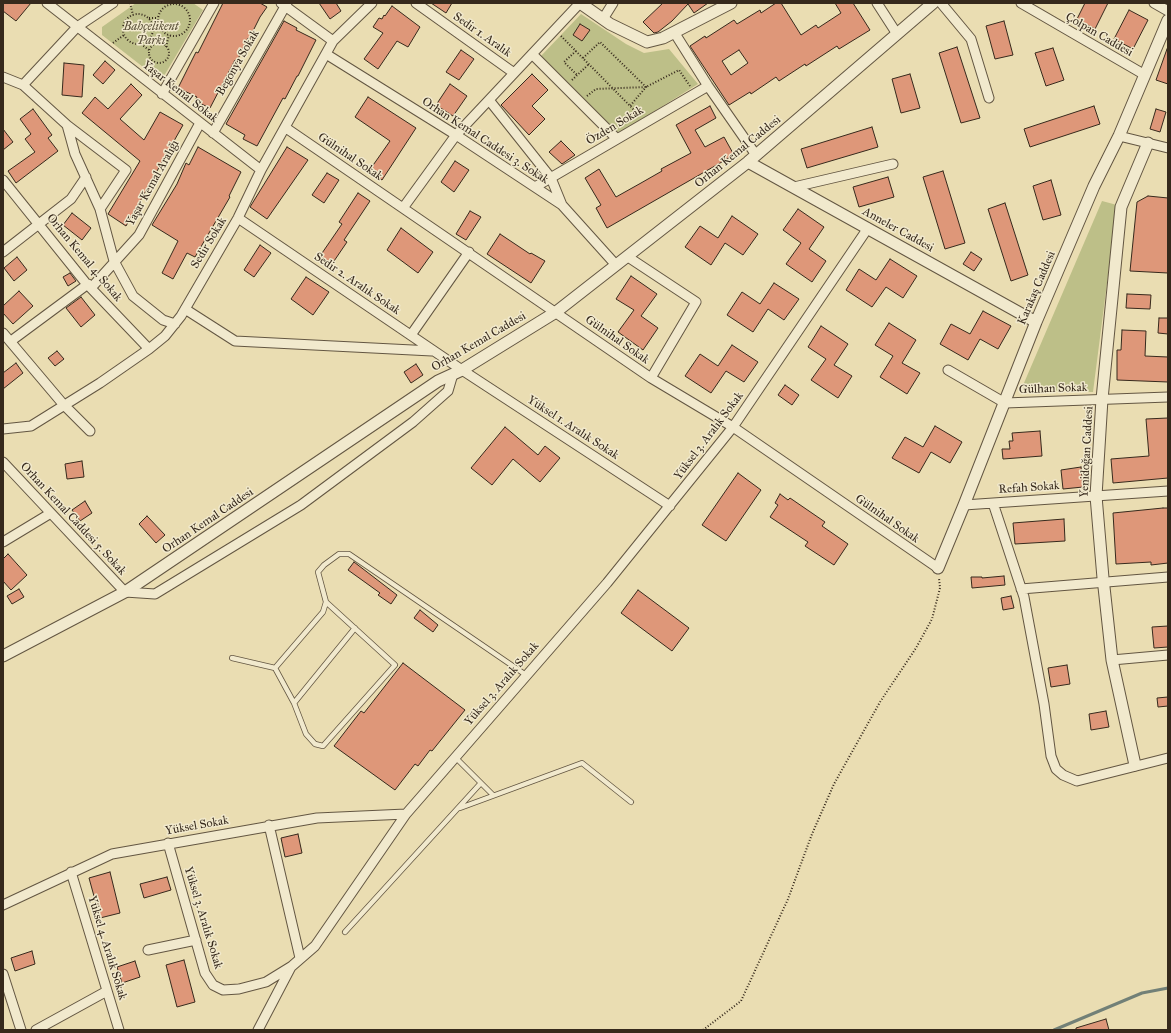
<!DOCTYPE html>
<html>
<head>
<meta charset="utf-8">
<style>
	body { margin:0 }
	#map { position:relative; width:1171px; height:1033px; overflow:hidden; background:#eaddb2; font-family:"IM FELL Great Primer",serif }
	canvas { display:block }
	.frame { position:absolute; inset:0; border:4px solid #36291c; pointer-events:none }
</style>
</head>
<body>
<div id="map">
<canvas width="1171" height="1033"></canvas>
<div class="frame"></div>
</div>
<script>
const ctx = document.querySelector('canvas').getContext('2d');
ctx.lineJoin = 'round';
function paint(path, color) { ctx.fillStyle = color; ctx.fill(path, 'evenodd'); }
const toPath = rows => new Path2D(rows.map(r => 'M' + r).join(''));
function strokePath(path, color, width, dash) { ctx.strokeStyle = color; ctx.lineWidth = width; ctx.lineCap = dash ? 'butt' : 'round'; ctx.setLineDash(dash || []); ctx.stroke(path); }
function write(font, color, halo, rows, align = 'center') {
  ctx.font = font + ' "IM FELL Great Primer",serif'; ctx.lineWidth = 3; ctx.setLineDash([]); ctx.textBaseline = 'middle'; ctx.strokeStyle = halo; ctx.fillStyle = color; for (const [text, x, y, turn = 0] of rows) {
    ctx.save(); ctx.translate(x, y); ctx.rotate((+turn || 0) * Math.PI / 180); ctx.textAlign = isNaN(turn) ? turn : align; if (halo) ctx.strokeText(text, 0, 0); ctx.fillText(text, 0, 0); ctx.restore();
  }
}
const green = toPath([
	[136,3,193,3,203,10,161,81,102,35,102,27],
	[581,14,626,44,644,53,669,49,698,84,618,134,541,56],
	[1102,201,1117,205,1093,392,1021,390]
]);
const stream = toPath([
	[1054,1030,1142,993,1168,988]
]);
const building = toPath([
	[3,3,31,3,16,21,3,11,3,3],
	[223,3,260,3,267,7,260,17,249,39,248,38,237,61,235,60,210,108,195,101,197,97,178,88,196,52,198,53,223,3],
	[319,3,336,3,341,11,330,19,319,3],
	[431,3,452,3,446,13,431,3],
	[663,3,708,3,694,13,688,4,672,21,658,32,654,33,643,22,663,3],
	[776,3,781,3,801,35,816,25,818,28,841,13,835,3,853,3,870,30,839,49,837,46,806,66,805,64,779,81,776,77,751,94,750,92,729,105,690,46,705,36,706,38,734,20,737,24,760,10,761,13,776,3],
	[739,50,748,63,731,75,722,61,739,50],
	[1085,3,1108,3,1095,29,1077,19,1085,3],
	[392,6,420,27,408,47,397,41,378,69,364,59,383,33,373,27,379,18,382,19,384,15,385,16,392,6],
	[1129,10,1148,20,1133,49,1114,39,1129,10],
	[284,21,297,28,296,30,316,40,298,76,297,76,285,99,283,98,257,146,243,139,245,135,226,124,284,21],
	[1004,21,1013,55,995,59,986,26,1004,21],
	[580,24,590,30,582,41,573,35,580,24],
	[957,47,980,118,961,123,939,53,957,47],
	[1053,48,1064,80,1046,86,1035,53,1053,48],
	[1167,49,1168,49,1168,84,1156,80,1167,49],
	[461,50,474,59,459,80,446,72,461,50],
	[105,61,115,70,103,84,93,75,105,61],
	[64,63,84,65,82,97,62,95,64,63],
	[532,74,548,90,532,106,545,119,529,135,501,105,532,74],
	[910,74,920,108,901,113,892,79,910,74],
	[131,84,142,95,120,119,144,140,160,112,183,125,126,226,108,214,140,161,82,113,95,97,108,109,131,84],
	[450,84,467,96,453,116,436,105,450,84],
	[368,97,416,128,382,180,369,171,390,141,355,117,368,97],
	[710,106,716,118,695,130,705,147,724,137,734,155,607,228,596,208,601,205,585,178,599,169,616,197,641,183,662,171,661,169,691,153,676,125,710,106],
	[1094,106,1100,124,1030,147,1024,129,1094,106],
	[33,109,52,135,48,138,58,151,16,183,8,171,35,152,25,139,31,134,20,119,33,109],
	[1156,109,1166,112,1160,132,1150,129,1156,109],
	[872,127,878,147,807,168,801,149,872,127],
	[3,129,13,142,3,150,3,129],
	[561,141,575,155,562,164,549,152,561,141],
	[198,147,241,172,229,196,230,197,195,257,187,253,173,279,162,273,178,241,152,225,177,184,186,163,189,165,198,147],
	[287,147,308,160,267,219,250,207,287,147],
	[455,161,469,170,454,192,441,182,455,161],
	[943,171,965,243,945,249,923,177,943,171],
	[327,173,339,180,324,203,312,195,327,173],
	[888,177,894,197,859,207,853,187,888,177],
	[1051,180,1061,215,1043,220,1033,186,1051,180],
	[358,193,370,201,344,240,347,242,332,264,320,256,342,224,339,222,358,193],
	[1148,196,1168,198,1168,273,1130,271,1137,202,1148,196],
	[1005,203,1028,275,1011,281,988,209,1005,203],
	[798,209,824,227,809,249,826,261,812,282,786,264,801,243,783,230,798,209],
	[470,211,481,217,466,240,456,234,470,211],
	[72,213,91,228,82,240,63,225,72,213],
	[732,216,758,234,743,255,725,243,711,265,685,247,700,226,718,238,732,216],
	[401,228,433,252,418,273,387,250,401,228],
	[500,234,530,254,531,253,545,261,531,283,487,254,500,234],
	[260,245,271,253,254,277,244,270,260,245],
	[971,252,982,259,974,271,963,264,971,252],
	[17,257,27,270,14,281,4,268,17,257],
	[890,259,917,276,903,298,886,287,872,307,846,290,859,269,876,280,890,259],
	[70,273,76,281,68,286,63,277,70,273],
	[631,276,657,294,641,316,658,328,643,350,618,332,634,310,616,299,631,276],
	[306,277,329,292,313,315,291,299,306,277],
	[774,283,799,299,784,320,768,309,753,332,727,315,742,292,760,304,774,283],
	[19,291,33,306,13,324,3,313,3,306,19,291],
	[1127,294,1151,295,1150,309,1126,308,1127,294],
	[81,297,95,315,81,327,66,308,81,297],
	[983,311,1011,326,998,349,980,339,968,360,940,344,951,324,970,334,983,311],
	[1159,318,1168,318,1168,334,1158,333,1159,318],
	[889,323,916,340,902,363,920,373,907,394,880,377,893,356,875,345,889,323],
	[821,326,848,344,834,365,852,376,838,398,811,380,826,359,808,347,821,326],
	[1122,330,1146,331,1145,356,1168,357,1168,382,1117,380,1117,350,1121,350,1122,330],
	[732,345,758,362,744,382,726,371,711,393,685,376,700,354,718,366,732,345],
	[57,351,64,359,55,366,48,358,57,351],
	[16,363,23,373,3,389,3,373,16,363],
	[416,364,423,375,411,383,404,372,416,364],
	[785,385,799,395,792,405,778,395,785,385],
	[1168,418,1168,478,1113,483,1111,459,1149,456,1146,419,1168,418],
	[935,426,962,442,950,463,931,452,919,473,892,458,905,437,923,447,935,426],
	[505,427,538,455,545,446,560,458,540,482,513,459,492,485,471,468,505,427],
	[1040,431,1042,456,1003,459,1002,449,1010,449,1009,441,1013,441,1012,433,1040,431],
	[82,461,84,477,67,479,65,464,82,461],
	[1081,467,1083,487,1063,489,1061,470,1081,467],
	[738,473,761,490,726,541,702,525,738,473],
	[780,494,788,500,790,498,825,522,822,526,848,544,834,565,805,546,808,542,770,517,778,505,775,503,780,494],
	[85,501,92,513,80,521,72,510,85,501],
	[1163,508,1168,508,1168,563,1151,565,1151,562,1116,564,1113,513,1163,508],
	[147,516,165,535,156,543,139,524,147,516],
	[1064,519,1065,541,1015,544,1013,523,1064,519],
	[8,554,27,575,11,590,3,581,3,559,8,554],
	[354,562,397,595,391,604,378,595,380,593,348,570,354,562],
	[1004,576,1005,585,972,588,971,577,982,577,982,578,1004,576],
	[19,589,24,597,12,604,7,596,19,589],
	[638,590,689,628,672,651,621,613,638,590],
	[1011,596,1014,608,1003,610,1001,598,1011,596],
	[420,610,438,625,433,632,414,618,420,610],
	[1168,626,1168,647,1154,648,1152,627,1168,626],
	[403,663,465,710,432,751,430,750,418,766,415,764,395,790,334,746,361,711,364,713,403,663],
	[1067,665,1070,684,1051,687,1048,668,1067,665],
	[1168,697,1168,706,1158,707,1157,698,1168,697],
	[1106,711,1109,727,1091,730,1089,714,1106,711],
	[298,834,302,853,285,857,281,838,298,834],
	[110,872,120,913,100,918,89,878,110,872],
	[167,877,171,890,144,898,140,884,167,877],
	[32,951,35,964,15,971,11,958,32,951],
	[184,960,195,1002,177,1007,166,965,184,960],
	[135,961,140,977,122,983,117,967,135,961],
	[1106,1019,1109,1030,1076,1030,1076,1028,1106,1019]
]);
const path = toPath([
	[130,3,133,15],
	'158 20a16 16 0 1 1 32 0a16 16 0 1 1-32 0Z',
	'123 29a15 15 0 1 1 30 0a15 15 0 1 1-30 0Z',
	[149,18,157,18],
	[561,36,639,115],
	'149 53a10 10 0 1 1 20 0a10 10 0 1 1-20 0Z',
	[113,43,124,35],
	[141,44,149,50],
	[166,47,169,35],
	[576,51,564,62,577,75],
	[583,58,600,42,646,87,630,106],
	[572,80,589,64],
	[587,96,596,89,646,87,679,70,690,86],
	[703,1030,741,1001,788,899,812,834,834,784,880,702,916,648,932,619,940,588,939,578]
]);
const service = toPath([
	[232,658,275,668,294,703,306,734,315,744,323,746,395,665,326,602],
	[275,668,323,612,326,602,318,572,324,565,339,554,349,554,526,675],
	[294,703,355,628],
	[455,757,493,795],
	[460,808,582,763,631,802],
	[345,932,480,784]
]);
const minor = toPath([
	[47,3,261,170],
	[281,3,333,41],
	[416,3,514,73],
	[877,3,897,34],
	[941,3,971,39,989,98],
	[1021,3,1145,75],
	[1154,3,1168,11],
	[603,19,613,3],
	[674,32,708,86,756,155],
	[326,54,456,135,562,205,616,265],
	[532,54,617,139],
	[3,77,23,85,67,125,75,154,100,209,114,261,133,296,163,320,175,324],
	[23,85,77,27,113,3],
	[162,94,214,3],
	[489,100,551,178,562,205],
	[67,125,126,170,100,209],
	[286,128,651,378,733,427,938,568],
	[213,133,287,3],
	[1119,136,1168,148],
	[3,180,85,282,149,349],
	[535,187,708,86],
	[794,187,893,164],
	[403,208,456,135,580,3],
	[238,218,462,370,670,506],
	[3,252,71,199,86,177],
	[628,257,696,302,651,378],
	[91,288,139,235,200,123],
	[185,309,235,341,432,351],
	[3,333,63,404,90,431],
	[411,335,469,252],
	[11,341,88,284],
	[948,370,1005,403,1168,397],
	[3,429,31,426,100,383,149,349,165,336,181,316,238,218,261,170,333,41,372,3],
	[3,462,125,592,155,594,301,505,413,422,448,391,453,374],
	[993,503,1024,597,1044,704,1051,756,1056,769,1063,775,1077,781,1168,758],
	[964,505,1168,491],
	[3,542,51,513],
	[1021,589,1168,577],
	[1112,660,1168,655],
	[269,825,300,958],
	[168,843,205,973,213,985,223,990,239,989,266,982,292,966,315,946,406,814,607,583,733,427,868,228],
	[71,872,119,1030],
	[3,905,112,854,317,818,406,814],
	[148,950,196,940],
	[3,974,21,1030],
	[36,1030,107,991],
	[258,1030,291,967]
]);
const tertiary = toPath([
	[580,3,610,24,647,42,663,38,731,3],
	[748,162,1036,322],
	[938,568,964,505,1036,322,1094,186,1119,136,1168,20],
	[3,656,125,592,438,381,462,370,556,312,748,162,933,3],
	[1135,765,1112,660,1103,578,1096,496,1102,399,1121,207,1148,143]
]);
const parkNames = [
	["Bahçelikent",151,27],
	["Parkı",151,41]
];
const streetNames = [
	["Sedir 1. Aralık",482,35,35],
	["Çolpan Caddesi",1099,35,30],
	["Begonya Sokak",238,63,-60],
	["Yaşar Kemal Sokak",180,92,38],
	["Özden Sokak",615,126,-31],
	["Orhan Kemal Caddesi 3. Sokak",485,141,33],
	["Orhan Kemal Caddesi",738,152,-39],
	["Gülnihal Sokak",350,157,34],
	["Yaşar Kemal Aralığı",153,183,-61],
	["Anneler Caddesi",898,230,29],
	["Sedir Sokak",209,243,-59],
	["Orhan Kemal 4. Sokak",84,258,50],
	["Sedir 2. Aralık Sokak",357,284,34],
	["Karakaş Caddesi",1037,288,-67],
	["Gülnihal Sokak",617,340,35],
	["Orhan Kemal Caddesi",479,342,-30],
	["Gülhan Sokak",1053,389,-2],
	["Yüksel 1. Aralık Sokak",573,428,33],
	["Yüksel 3. Aralık Sokak",709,436,-53],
	["Yenidoğan Caddesi",1087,452,-87],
	["Refah Sokak",1029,488,-4],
	["Orhan Kemal Caddesi 5. Sokak",73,519,47],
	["Gülnihal Sokak",887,519,35],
	["Orhan Kemal Caddesi",208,521,-34],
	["Yüksel 3. Aralık Sokak",502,684,-49],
	["Yüksel Sokak",197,826,-10],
	["Yüksel 3. Aralık Sokak",203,918,73],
	["Yüksel 4. Aralık Sokak",107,948,73]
];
paint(green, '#bdbf88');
strokePath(stream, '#728077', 3);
paint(building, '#de9779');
strokePath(building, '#36291c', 1);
strokePath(service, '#635642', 6);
strokePath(minor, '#635642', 11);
strokePath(tertiary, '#635642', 13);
strokePath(path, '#36291c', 2, [1, 2]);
strokePath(service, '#f1e9cd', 4.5);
strokePath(minor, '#f1e9cd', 9);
strokePath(tertiary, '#f1e9cd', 11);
write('italic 12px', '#584e37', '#f1e9cd', parkNames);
write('12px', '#36291c', '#f1e9cd', streetNames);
</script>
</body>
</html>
